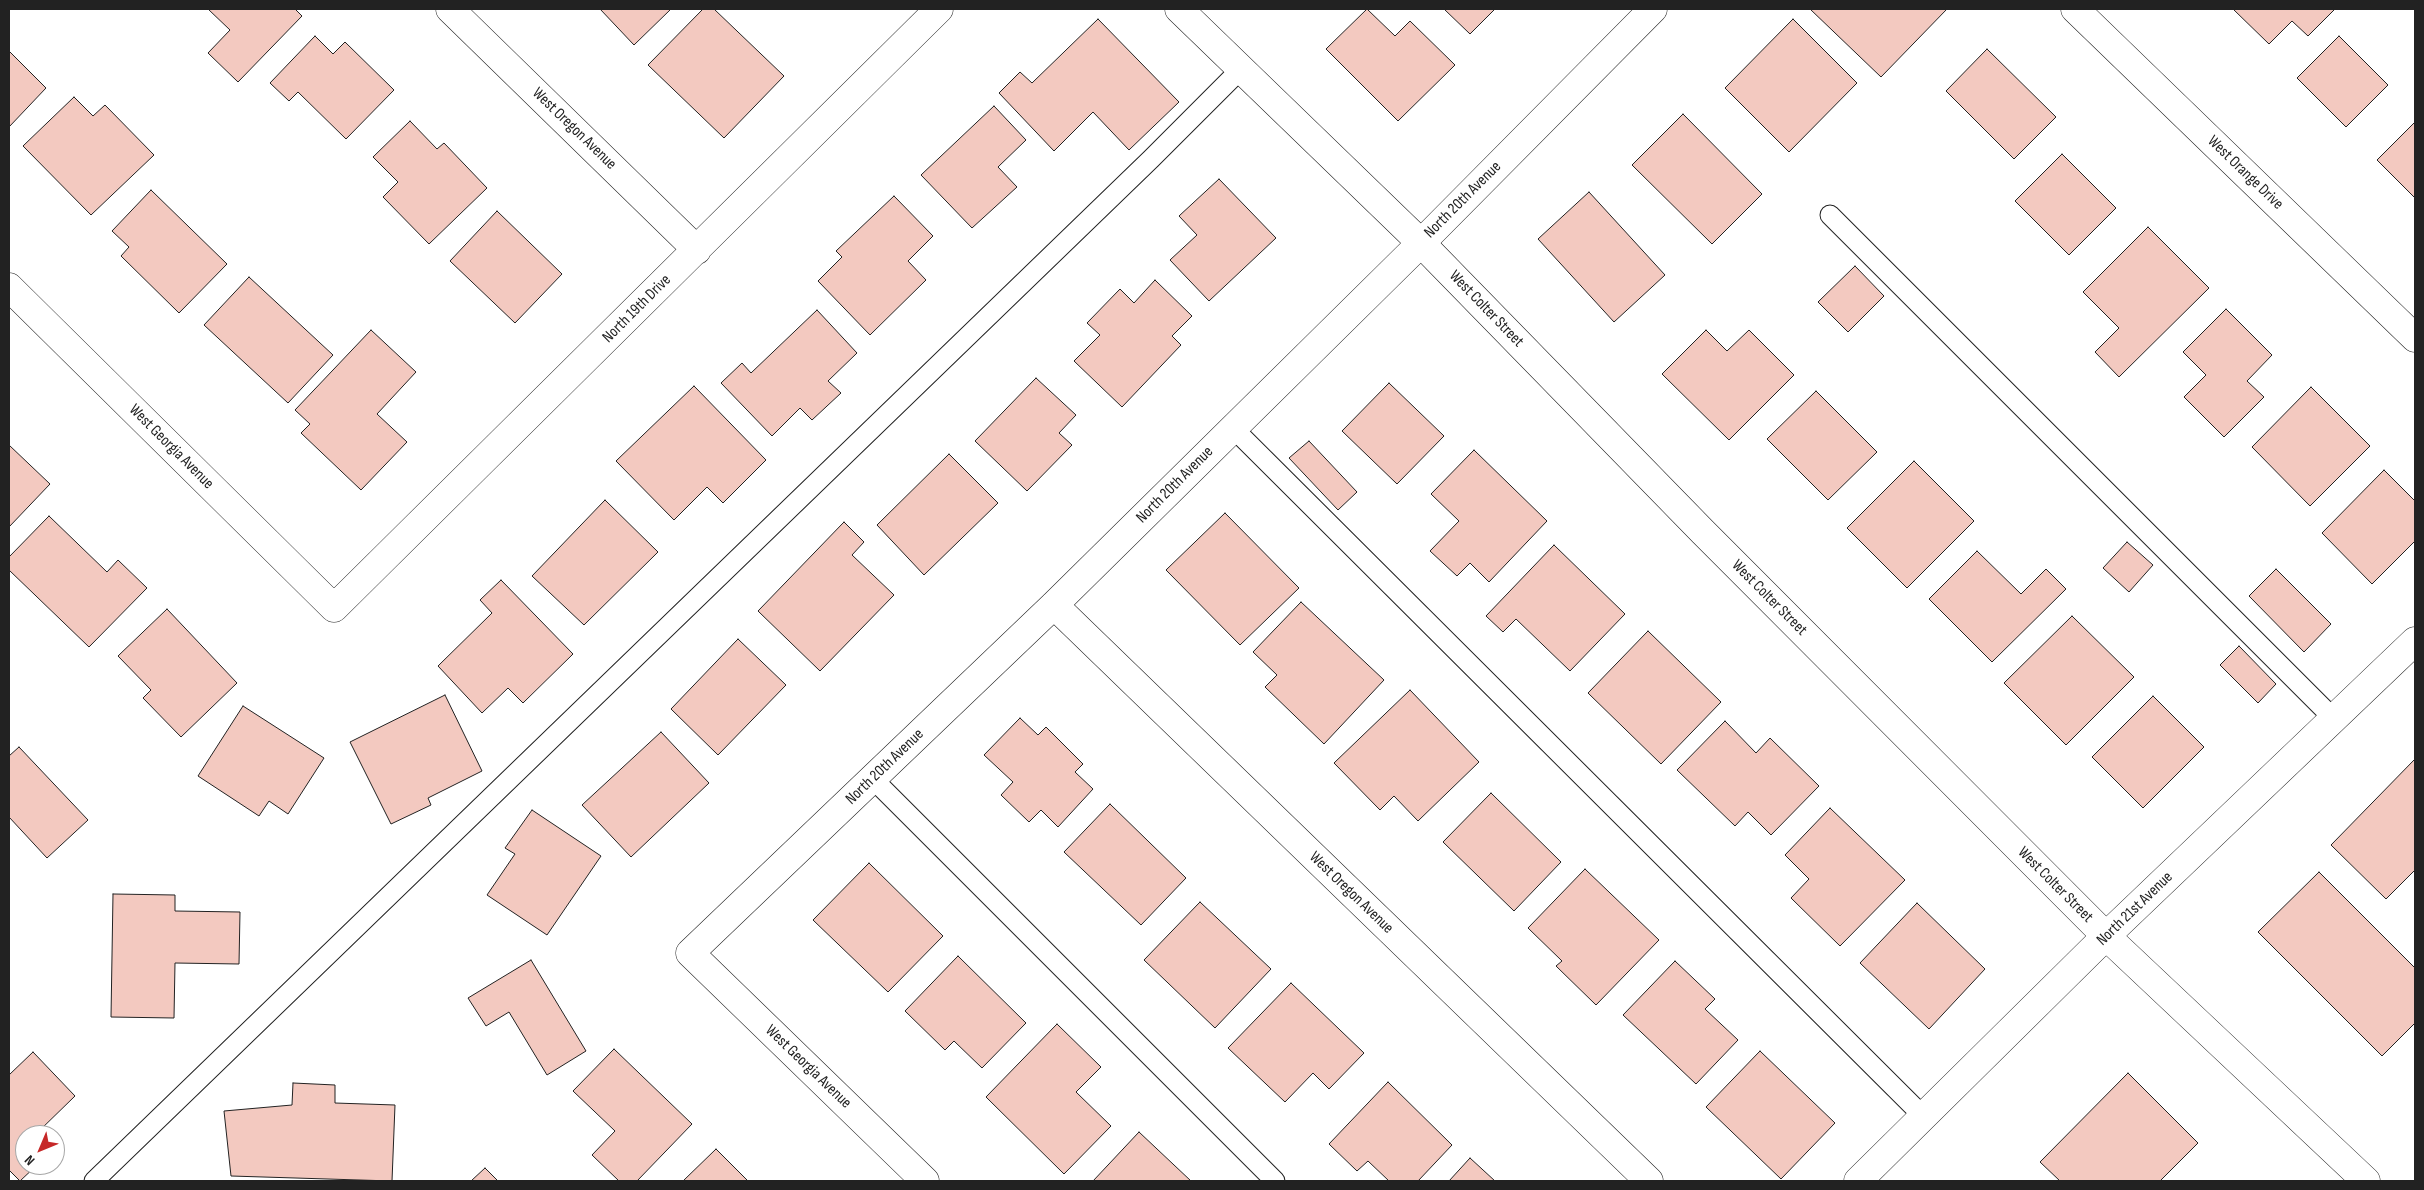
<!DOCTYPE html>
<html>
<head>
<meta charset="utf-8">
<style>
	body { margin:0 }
	#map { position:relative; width:2424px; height:1190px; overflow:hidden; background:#fff; font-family:"Sofia Sans Condensed",sans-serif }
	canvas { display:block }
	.frame { position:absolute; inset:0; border:10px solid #222; pointer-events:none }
	.north { position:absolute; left:15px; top:1125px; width:50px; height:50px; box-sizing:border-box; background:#fff; border:1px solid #a7a7a7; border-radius:50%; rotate:225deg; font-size:14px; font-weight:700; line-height:20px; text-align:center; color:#222 }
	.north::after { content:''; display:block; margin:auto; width:18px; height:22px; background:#c62828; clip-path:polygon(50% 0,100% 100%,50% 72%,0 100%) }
</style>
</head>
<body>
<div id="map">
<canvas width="2424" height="1190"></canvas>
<div class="frame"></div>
<div class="north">N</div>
</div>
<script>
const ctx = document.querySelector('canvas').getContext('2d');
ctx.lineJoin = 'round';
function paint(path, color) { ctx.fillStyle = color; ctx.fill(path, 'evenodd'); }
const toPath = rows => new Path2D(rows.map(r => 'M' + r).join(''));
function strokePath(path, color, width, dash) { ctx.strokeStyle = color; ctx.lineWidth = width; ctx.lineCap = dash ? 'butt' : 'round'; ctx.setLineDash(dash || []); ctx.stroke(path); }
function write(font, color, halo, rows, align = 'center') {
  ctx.font = font + ' "Sofia Sans Condensed",sans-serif'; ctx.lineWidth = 4; ctx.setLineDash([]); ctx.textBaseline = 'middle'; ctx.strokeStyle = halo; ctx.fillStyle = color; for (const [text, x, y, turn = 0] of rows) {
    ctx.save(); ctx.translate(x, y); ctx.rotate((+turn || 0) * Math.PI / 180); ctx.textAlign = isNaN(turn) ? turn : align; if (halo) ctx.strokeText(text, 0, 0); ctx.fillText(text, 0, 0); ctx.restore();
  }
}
const building = toPath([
	[208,9,295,9,302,16,238,82,208,53,230,30,208,9],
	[600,9,671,9,634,45,600,9],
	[703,9,714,9,784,76,724,138,648,65,703,9],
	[1367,9,1395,36,1410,21,1455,65,1398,121,1326,49,1367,9],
	[1444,9,1495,9,1470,34,1444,9],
	[1810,9,1947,9,1881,77,1810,9],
	[2233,9,2335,9,2308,36,2292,21,2269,44,2233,9],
	[1098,19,1179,102,1129,150,1093,112,1054,151,999,93,1020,72,1032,83,1098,19],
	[1793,19,1857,83,1789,152,1725,88,1793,19],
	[315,36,333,54,345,42,394,90,346,139,298,92,289,101,270,83,315,36],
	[2339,36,2388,85,2346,127,2297,78,2339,36],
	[1987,49,2056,117,2014,159,1946,91,1987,49],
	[9,51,46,88,9,127,9,51],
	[74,97,93,116,105,105,154,155,91,215,23,146,74,97],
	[994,106,1026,140,998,167,1017,187,972,228,921,175,994,106],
	[1683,114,1762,194,1712,244,1632,165,1683,114],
	[410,121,437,149,444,143,487,188,429,244,383,197,398,182,373,157,410,121],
	[2415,122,2415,198,2377,160,2415,122],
	[2062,154,2116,208,2069,255,2015,201,2062,154],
	[1219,179,1276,238,1209,301,1170,260,1197,235,1179,216,1219,179],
	[151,190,227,264,179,313,121,256,129,247,112,231,151,190],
	[1589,192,1665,275,1614,322,1538,239,1589,192],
	[894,196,933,236,908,261,926,280,870,335,818,281,842,257,836,251,894,196],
	[497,211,562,274,515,323,450,261,497,211],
	[2148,227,2209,288,2119,377,2095,352,2119,328,2083,292,2148,227],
	[1855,266,1884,296,1848,332,1818,302,1855,266],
	[249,277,333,355,288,403,204,325,249,277],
	[1155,280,1192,316,1172,336,1181,345,1122,407,1074,361,1100,335,1087,323,1120,289,1134,303,1155,280],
	[2226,309,2272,355,2247,381,2264,397,2224,437,2184,397,2206,375,2183,352,2226,309],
	[817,310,857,353,828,381,841,393,812,420,800,408,772,436,721,383,742,363,751,373,817,310],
	[371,330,416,372,377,414,407,442,361,490,301,433,310,424,295,410,371,330],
	[1706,330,1727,351,1749,330,1794,375,1729,440,1662,374,1706,330],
	[1036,378,1076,415,1059,433,1072,445,1027,491,975,441,1036,378],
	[1389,383,1444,436,1397,484,1342,431,1389,383],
	[694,386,766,460,723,503,707,487,674,520,616,461,694,386],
	[2311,387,2370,446,2310,506,2252,447,2311,387],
	[1816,391,1877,452,1828,500,1767,439,1816,391],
	[1309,441,1357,492,1338,510,1289,458,1309,441],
	[9,445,50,484,9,527,9,445],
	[1474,450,1547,521,1489,582,1470,563,1457,576,1430,551,1459,521,1431,494,1474,450],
	[949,454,998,503,924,575,877,525,949,454],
	[1914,461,1974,521,1907,588,1847,528,1914,461],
	[2384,470,2415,501,2415,541,2372,584,2322,533,2384,470],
	[605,500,658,552,584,625,532,576,605,500],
	[1225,513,1299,588,1240,645,1166,570,1225,513],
	[49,516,107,572,118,560,147,588,89,647,9,570,9,557,49,516],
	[844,522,864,542,852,555,894,595,820,671,758,611,844,522],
	[2127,542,2153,565,2129,592,2103,568,2127,542],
	[1554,545,1625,614,1570,671,1516,619,1503,632,1486,616,1554,545],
	[1977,551,2021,594,2046,569,2066,589,1992,662,1929,599,1977,551],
	[2276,569,2331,624,2304,652,2249,596,2276,569],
	[501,580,573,654,523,703,508,688,482,713,438,666,492,613,480,600,501,580],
	[1301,602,1384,680,1324,744,1265,687,1277,675,1253,652,1301,602],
	[167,609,237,683,181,737,143,698,151,690,118,656,167,609],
	[2072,616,2134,677,2066,745,2004,683,2072,616],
	[1648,631,1721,702,1661,764,1588,693,1648,631],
	[738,639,786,685,718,755,671,709,738,639],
	[2239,646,2276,684,2258,703,2220,665,2239,646],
	[1410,690,1479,762,1418,821,1394,796,1380,810,1334,763,1410,690],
	[445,695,482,771,428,798,431,805,391,824,350,742,445,695],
	[2153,696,2204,747,2143,808,2092,757,2153,696],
	[243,706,324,758,288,814,269,801,259,816,198,776,243,706],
	[1020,718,1038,735,1046,727,1083,764,1075,772,1093,789,1058,827,1041,810,1029,822,1001,795,1013,782,984,755,1020,718],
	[1725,721,1756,753,1770,738,1819,786,1771,835,1748,812,1735,826,1677,770,1725,721],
	[661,732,709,783,631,857,582,805,661,732],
	[19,747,88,820,47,858,9,817,9,756,19,747],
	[2415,759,2415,870,2386,899,2331,845,2415,759],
	[1491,793,1561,862,1514,911,1443,842,1491,793],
	[1110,804,1186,878,1141,925,1064,852,1110,804],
	[1830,808,1905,880,1840,946,1791,898,1809,879,1785,855,1830,808],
	[532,810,601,856,547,935,487,895,515,854,505,848,532,810],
	[869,863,943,936,888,992,813,920,869,863],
	[1585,869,1659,940,1596,1005,1556,966,1562,961,1528,928,1585,869],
	[2319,872,2415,968,2415,1023,2382,1056,2258,932,2319,872],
	[113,894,175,895,175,911,240,912,239,964,175,963,174,1018,111,1017,113,894],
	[1200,902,1271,969,1215,1028,1144,960,1200,902],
	[1917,903,1985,969,1929,1029,1860,963,1917,903],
	[958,956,1026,1023,982,1068,954,1041,945,1050,905,1011,958,956],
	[531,960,586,1051,547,1075,509,1012,486,1026,468,998,531,960],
	[1675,961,1715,999,1705,1009,1738,1040,1696,1084,1623,1015,1675,961],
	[1291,983,1364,1053,1329,1089,1313,1073,1285,1102,1228,1048,1291,983],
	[1057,1024,1101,1067,1076,1092,1111,1126,1064,1174,986,1097,1057,1024],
	[614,1049,692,1124,637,1181,619,1181,592,1155,615,1131,573,1091,614,1049],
	[1760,1051,1835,1123,1781,1179,1706,1107,1760,1051],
	[33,1052,75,1096,37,1133,39,1135,25,1135,25,1165,37,1165,20,1181,9,1170,9,1075,33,1052],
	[2128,1073,2198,1143,2160,1181,2060,1181,2040,1162,2128,1073],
	[1388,1082,1452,1145,1418,1181,1389,1181,1368,1161,1357,1171,1329,1144,1388,1082],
	[293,1083,335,1085,335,1103,395,1105,392,1181,231,1176,224,1111,292,1105,293,1083],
	[1139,1132,1191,1181,1093,1181,1139,1132],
	[716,1149,748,1181,683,1181,716,1149],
	[1470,1158,1495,1181,1449,1181,1470,1158],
	[485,1168,498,1181,471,1181,485,1168]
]);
const lane = toPath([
	[1830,215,2333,718],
	[1233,428,1924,1117],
	[873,779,1275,1181],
	[94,1181,1151,159,1241,69]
]);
const street = toPath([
	[450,9,697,250],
	[2075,9,2415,338],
	[9,287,334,608,939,9],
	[1054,605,1649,1181],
	[925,1181,690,953,1054,605,1421,243,1653,9],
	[1858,1181,2106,936,2415,641]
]);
const secondary = toPath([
	[1179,9,1421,243,1703,532,2106,936,2366,1181]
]);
const streetNames = [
	["West Oregon Avenue",574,129,44],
	["West Orange Drive",2245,173,44],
	["North 20th Avenue",1463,200,-45],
	["North 19th Drive",637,309,-45],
	["West Colter Street",1486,309,46],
	["West Georgia Avenue",171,447,45],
	["North 20th Avenue",1175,485,-45],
	["West Colter Street",1769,598,45],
	["North 20th Avenue",885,767,-44],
	["West Colter Street",2055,885,45],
	["West Oregon Avenue",1351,893,44],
	["North 21st Avenue",2135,909,-44],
	["West Georgia Avenue",808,1067,44]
];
paint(building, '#f3c9c0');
strokePath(building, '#222', 1);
strokePath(lane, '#222', 21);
strokePath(street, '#222', 29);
strokePath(secondary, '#222', 29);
strokePath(lane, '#fff', 19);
strokePath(street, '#fff', 28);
strokePath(secondary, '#fff', 28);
write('16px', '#222', '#fff', streetNames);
</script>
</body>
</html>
